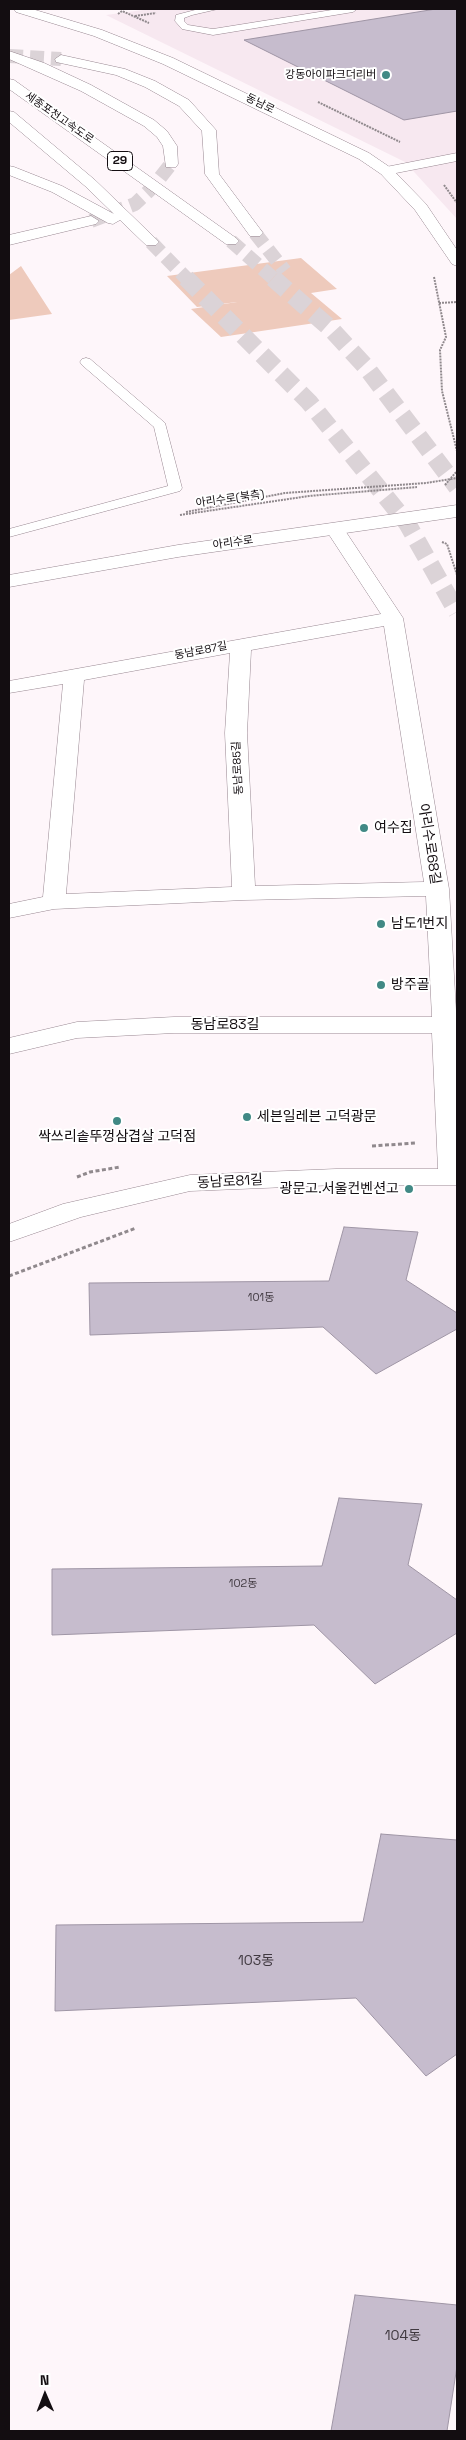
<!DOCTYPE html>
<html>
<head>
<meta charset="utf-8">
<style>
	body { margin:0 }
	#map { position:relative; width:466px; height:2440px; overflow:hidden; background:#fef6fa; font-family:"Space Grotesk",sans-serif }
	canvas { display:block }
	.frame { position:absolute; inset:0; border:10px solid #130d11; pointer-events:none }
	.north { position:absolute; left:20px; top:2370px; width:50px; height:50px; -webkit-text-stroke:4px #fff; paint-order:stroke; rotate:359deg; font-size:14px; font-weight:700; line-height:20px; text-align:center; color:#130d11 }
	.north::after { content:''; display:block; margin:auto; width:18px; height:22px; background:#130d11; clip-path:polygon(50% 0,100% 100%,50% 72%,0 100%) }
</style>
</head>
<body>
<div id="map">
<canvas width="466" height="2440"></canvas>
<div class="frame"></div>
<div class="north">N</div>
</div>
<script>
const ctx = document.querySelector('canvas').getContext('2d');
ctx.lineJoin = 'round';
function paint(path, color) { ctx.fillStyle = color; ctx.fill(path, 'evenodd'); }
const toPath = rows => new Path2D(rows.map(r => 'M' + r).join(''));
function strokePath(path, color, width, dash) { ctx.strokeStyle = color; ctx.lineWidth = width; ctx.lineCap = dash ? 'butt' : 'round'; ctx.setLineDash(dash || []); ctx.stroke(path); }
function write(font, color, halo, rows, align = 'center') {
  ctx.font = font + ' "Space Grotesk","Noto Sans KR",sans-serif'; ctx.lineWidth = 4; ctx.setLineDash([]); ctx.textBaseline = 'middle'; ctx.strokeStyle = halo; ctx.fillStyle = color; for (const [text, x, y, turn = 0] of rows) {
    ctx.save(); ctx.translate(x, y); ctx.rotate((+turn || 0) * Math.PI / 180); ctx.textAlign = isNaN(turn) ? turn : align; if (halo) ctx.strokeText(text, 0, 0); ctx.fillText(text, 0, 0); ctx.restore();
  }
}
const built = toPath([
	[150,9,457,9,457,219,405,162,106,15]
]);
const green = toPath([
	[301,258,337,289,311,293,342,319,221,337,191,309,237,302,197,307,167,276],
	[21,266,52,314,9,320,9,275]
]);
const building = toPath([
	[436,9,457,9,457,111,404,120,244,40,436,9],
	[344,1227,418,1232,406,1280,457,1313,457,1329,376,1374,323,1327,90,1335,89,1283,329,1281,344,1227],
	[339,1498,422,1504,408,1565,457,1600,457,1633,375,1684,314,1625,52,1635,52,1569,322,1566,339,1498],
	[381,1834,457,1840,457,2054,426,2076,356,1998,55,2011,56,1925,363,1922,381,1834],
	[355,2295,457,2305,457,2366,447,2431,331,2431,355,2295]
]);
const highwayTunnelFar1 = toPath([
	[9,56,61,59],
	[91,221,135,204,152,188,171,164],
	[255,233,285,271],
	[231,241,274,279],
	[151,242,187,279]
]);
const highwayTunnel = toPath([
	[186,278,309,402,407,523,457,612],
	[273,278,331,329,366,367,457,487]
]);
const pathFar1 = toPath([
	[118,14,122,11,149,23],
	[135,16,156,13],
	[318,102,400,142],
	[444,185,457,203],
	[434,277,446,337,440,350,442,391,457,451],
	[439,303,457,302],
	[445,485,457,471],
	[186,512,285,493,426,483,457,478],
	[180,515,309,496,417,487],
	[442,542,447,544,457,575]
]);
const path = toPath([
	[372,1146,416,1143],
	[77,1177,90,1172,120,1167],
	[9,1276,136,1228]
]);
const lane = toPath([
	[199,9,218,9,192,15,184,18,184,21,188,25,213,29,338,9,357,9,353,12,213,35,182,29,175,21,176,15,199,9],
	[86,358,90,359,165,423,182,488,180,491,9,537,9,529,168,486,154,427,82,365,80,362,82,359,86,358]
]);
const street = toPath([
	[457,153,457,161,386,175,379,171,386,167,457,153],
	[335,524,342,526,403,618,449,889,457,1028,457,1185,336,1185,190,1191,81,1217,9,1242,9,1224,63,1204,190,1175,336,1169,438,1169,432,1033,174,1033,77,1038,9,1054,9,1038,77,1022,174,1017,432,1017,426,896,244,900,54,909,9,918,9,904,43,897,63,684,9,693,9,681,381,614,326,530,328,526,335,524],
	[384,626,424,882,255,886,247,733,251,650,384,626],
	[230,653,225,733,232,887,66,894,84,680,230,653]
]);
const secondary = toPath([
	[14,9,32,9,102,30,173,58,369,153,391,168,426,204,457,250,457,266,452,264,415,210,381,174,359,159,163,64,94,36,16,12,14,9],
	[457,505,457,517,178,557,9,587,9,575,178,545,457,505]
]);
const highway = toPath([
	[9,51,44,63,91,85,154,120,167,131,177,146,178,164,176,167,166,167,163,146,157,137,144,126,81,91,9,59,9,51],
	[61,55,125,69,155,81,189,100,216,130,219,174,263,233,260,236,250,236,205,174,202,131,179,106,145,87,116,75,56,62,55,59,61,55],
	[9,79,14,80,236,238,239,241,236,244,226,244,9,89,9,79],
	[9,111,14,112,95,180,156,239,159,242,156,245,146,245,120,220,113,224,108,223,52,192,9,175,9,166,14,167,62,186,114,214,85,186,9,122,9,111],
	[91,216,99,221,96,224,9,245,9,235,91,216]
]);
const markers = [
	[386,75,5,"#418985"],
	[364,828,5,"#418985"],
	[381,924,5,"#418985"],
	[381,985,5,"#418985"],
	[247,1117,5,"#418985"],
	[117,1121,5,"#418985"],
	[409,1189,5,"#418985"]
];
const farPoinames = [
	["강동아이파크더리버",376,75]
];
const farStreetnames = [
	["동남로",260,104,26],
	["세종포천고속도로",59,118,35],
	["아리수로(북측)",230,499,-8],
	["아리수로",233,543,-8],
	["동남로87길",201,651,-11],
	["동남로85길",238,768,-93]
];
const numberNames = [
	["101동",261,1298],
	["102동",243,1584]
];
const shields = [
	[120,161,25]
];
const shieldNames = [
	["29",120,161]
];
const poiNames = [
	["여수집",374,828],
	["남도1번지",391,924],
	["방주골",391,985],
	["세븐일레븐 고덕광문",257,1117],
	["싹쓰리솥뚜껑삼겹살 고덕점",117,1137,"center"],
	["광문고.서울컨벤션고",399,1189,"right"]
];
const streetNames = [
	["아리수로68길",429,844,81],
	["동남로83길",225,1025],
	["동남로81길",230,1182,-3]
];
const nearNumbernames = [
	["103동",256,1961],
	["104동",403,2336]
];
paint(built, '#f7e8f0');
paint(green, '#eecabc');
paint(building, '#c6bccd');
strokePath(building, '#9f95a5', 1);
strokePath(highwayTunnelFar1, '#dbd3d7', 14, [14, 7]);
strokePath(highwayTunnel, '#dbd3d7', 18, [18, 9]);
strokePath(lane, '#988791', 1);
strokePath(street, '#988791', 1);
strokePath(secondary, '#988791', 1);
strokePath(highway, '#988791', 1);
strokePath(pathFar1, '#90898d', 2, [2, 1]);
strokePath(path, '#90898d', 3, [4, 2.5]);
paint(lane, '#fff');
paint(street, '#fff');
paint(secondary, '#fff');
paint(highway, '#fff');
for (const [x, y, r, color] of markers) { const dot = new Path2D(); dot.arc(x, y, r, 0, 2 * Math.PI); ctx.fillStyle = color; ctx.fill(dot); strokePath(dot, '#fff', 2); }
write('11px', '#130d11', '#fff', farPoinames, 'right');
write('11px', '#130d11', '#fff', farStreetnames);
write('11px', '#403940', null, numberNames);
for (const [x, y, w] of shields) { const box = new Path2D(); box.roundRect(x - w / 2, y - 9.5, w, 19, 4); ctx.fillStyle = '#fff'; ctx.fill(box); strokePath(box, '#130d11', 1); }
write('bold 12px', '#130d11', null, shieldNames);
write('14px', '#130d11', '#fff', poiNames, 'left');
write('14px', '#130d11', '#fff', streetNames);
write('14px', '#403940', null, nearNumbernames);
</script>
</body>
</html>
